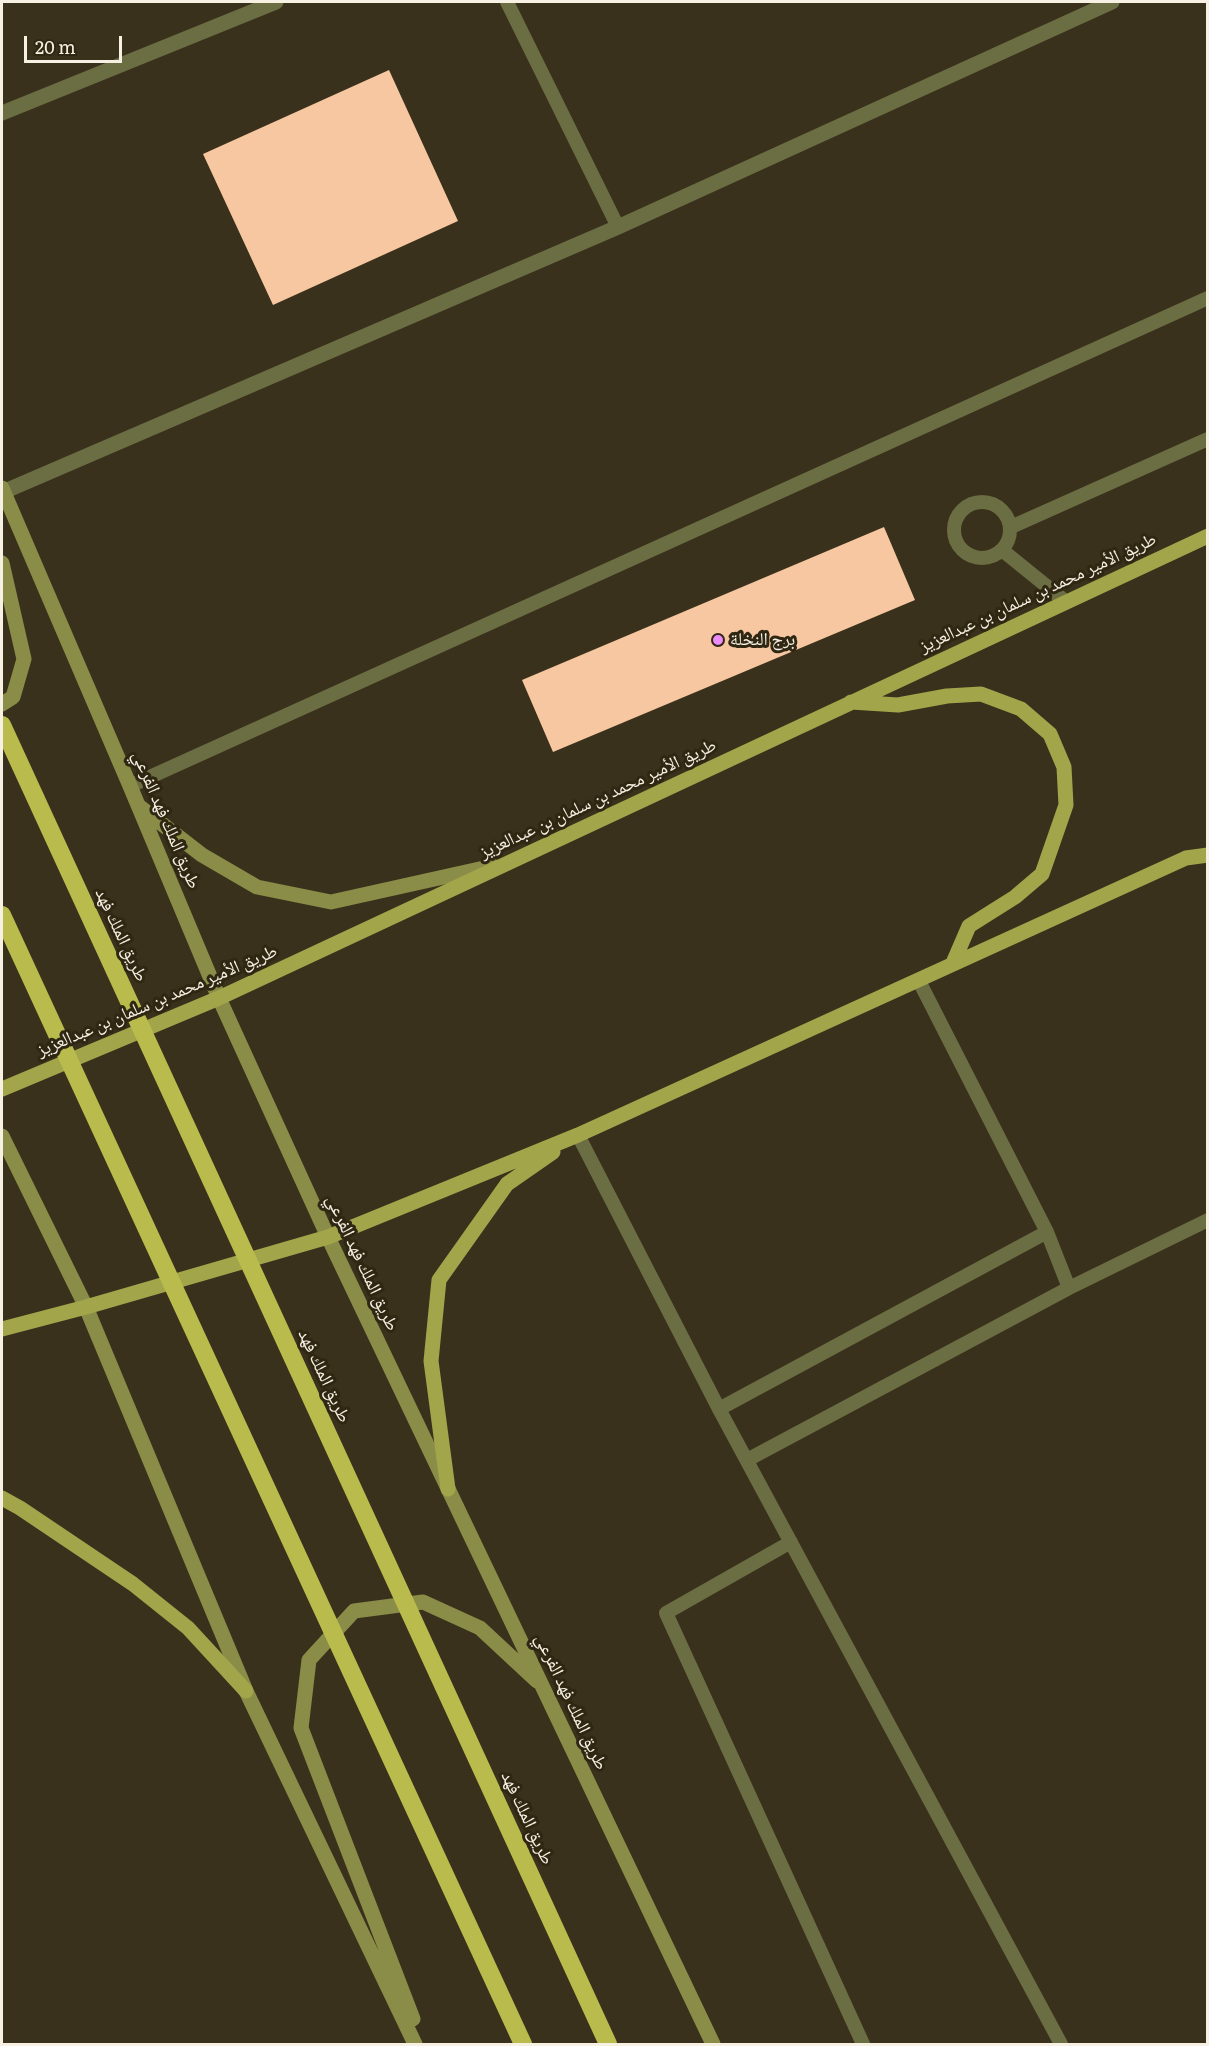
<!DOCTYPE html>
<html>
<head>
<meta charset="utf-8">
<style>
	body { margin:0 }
	#map { position:relative; width:1209px; height:2046px; overflow:hidden; background:#3a311c; font-family:Literata,serif }
	canvas { display:block }
	.frame { position:absolute; inset:0; border:3px solid #f7f1e4; pointer-events:none }
	.scale { position:absolute; left:24px; top:36px; width:98px; height:27px; box-sizing:border-box; border:3px solid #f7f1e4; border-top:0; padding-left:8px; font-size:18px; line-height:21px; white-space:nowrap; color:#f7f1e4; -webkit-text-stroke:4px #302712; paint-order:stroke }
</style>
</head>
<body>
<div id="map">
<canvas width="1209" height="2046"></canvas>
<div class="frame"></div>
<div class="scale">20 m</div>
</div>
<script>
const ctx = document.querySelector('canvas').getContext('2d');
ctx.lineJoin = 'round';
function paint(path, color) { ctx.fillStyle = color; ctx.fill(path, 'evenodd'); }
const toPath = rows => new Path2D(rows.map(r => 'M' + r).join(''));
function strokePath(path, color, width, dash) { ctx.strokeStyle = color; ctx.lineWidth = width; ctx.lineCap = dash ? 'butt' : 'round'; ctx.setLineDash(dash || []); ctx.stroke(path); }
function write(font, color, halo, rows, align = 'center') {
  ctx.font = font + ' Literata,"Noto Naskh Arabic",serif'; ctx.lineWidth = 6; ctx.setLineDash([]); ctx.textBaseline = 'middle'; ctx.strokeStyle = halo; ctx.fillStyle = color; for (const [text, x, y, turn = 0] of rows) {
    ctx.save(); ctx.translate(x, y); ctx.rotate((+turn || 0) * Math.PI / 180); ctx.textAlign = isNaN(turn) ? turn : align; if (halo) ctx.strokeText(text, 0, 0); ctx.fillText(text, 0, 0); ctx.restore();
  }
}
const building = toPath([
	[389,70,458,221,273,305,203,154],
	[884,527,915,600,553,752,522,680]
]);
const service = toPath([
	[507,2,618,227],
	'954 530a28 28 0 1 1 56 0a28 28 0 1 1-56 0Z',
	[1011,527,1208,439],
	[1002,550,1065,601],
	[130,786,1208,298],
	[919,981,1047,1232,1069,1288],
	[578,1135,719,1409,1061,2044],
	[719,1409,1047,1232],
	[747,1460,1069,1288,1208,1220],
	[791,1542,666,1613,863,2044]
]);
const minor = toPath([
	[2,113,276,2],
	[3,492,618,227,1112,2]
]);
const secondary = toPath([
	[2,488,130,786,219,998,328,1237,713,2044],
	[2,563,24,659,13,697,2,704],
	[140,807,202,855,257,887,331,902,493,866],
	[2,1136,86,1307,246,1691,415,2044],
	[413,2019,301,1728,309,1660,354,1611,423,1602,480,1628,537,1681]
]);
const primary = toPath([
	[851,702,898,705,947,696,981,694,1021,709,1050,734,1064,767,1066,805,1042,874,1015,897,969,926,953,963],
	[2,1089,219,998,1208,536],
	[2,1329,86,1307,328,1237,578,1135,1186,858,1208,855],
	[448,1489,431,1361,439,1280,507,1184,553,1152],
	[2,1498,20,1508,133,1584,188,1628,246,1691]
]);
const motorwayBridge = toPath([
	[2,725,608,2044],
	[2,915,523,2044]
]);
const markers = [
	[718,640,6,"#ec8cfa"]
];
const streetNames = [
	["طريق الأمير محمد بن سلمان بن عبدالعزيز",1038,593,-25],
	["طريق الأمير محمد بن سلمان بن عبدالعزيز",598,799,-25],
	["طريق الملك فهد الفرعي",166,820,67],
	["طريق الملك فهد",121,935,65],
	["طريق الأمير محمد بن سلمان بن عبدالعزيز",157,1001,-23],
	["طريق الملك فهد الفرعي",362,1263,65],
	["طريق الملك فهد",324,1376,65],
	["طريق الملك فهد الفرعي",571,1702,65],
	["طريق الملك فهد",527,1818,65]
];
const poiNames = [
	["برج النخلة",730,640]
];
paint(building, '#f6c7a0');
strokePath(service, '#6b6d43', 14);
strokePath(minor, '#6b6d43', 15);
strokePath(secondary, '#8a8d48', 15);
strokePath(primary, '#a3a54b', 15);
strokePath(motorwayBridge, '#b9bc4c', 18);
for (const [x, y, r, color] of markers) { const dot = new Path2D(); dot.arc(x, y, r, 0, 2 * Math.PI); ctx.fillStyle = color; ctx.fill(dot); strokePath(dot, '#302712', 2); }
write('18px', '#f7f1e4', '#302712', streetNames);
write('18px', '#f7f1e4', '#302712', poiNames, 'left');
</script>
</body>
</html>
